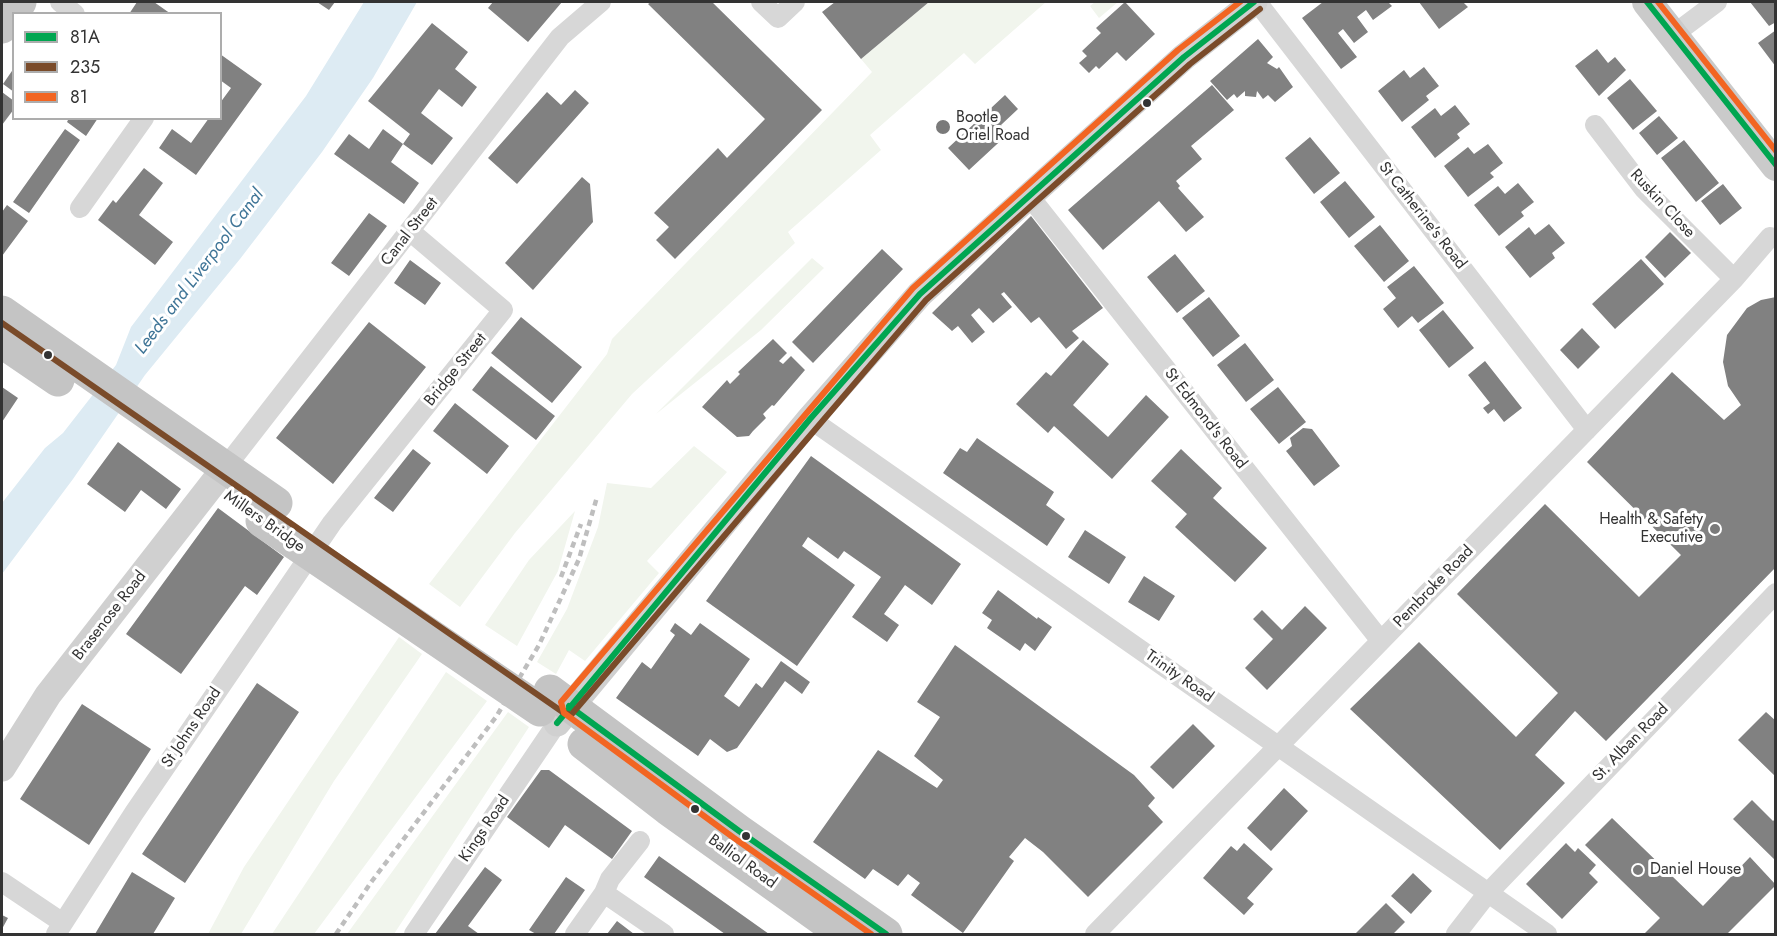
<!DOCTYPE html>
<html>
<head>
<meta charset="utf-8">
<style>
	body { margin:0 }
	#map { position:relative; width:1777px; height:936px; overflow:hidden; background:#fff; font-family:Jost,sans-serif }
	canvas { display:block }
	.frame { position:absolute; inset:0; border:3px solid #333; pointer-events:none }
	.legend { position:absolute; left:12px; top:12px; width:210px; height:108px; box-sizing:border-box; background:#fff; border:2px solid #adadad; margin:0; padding:8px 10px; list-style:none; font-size:18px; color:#333 }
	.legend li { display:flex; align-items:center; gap:12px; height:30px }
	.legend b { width:30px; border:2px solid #adadad }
</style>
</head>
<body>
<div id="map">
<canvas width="1777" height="936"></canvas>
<div class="frame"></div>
<ul class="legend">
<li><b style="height:8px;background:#00a651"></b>81A</li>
<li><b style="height:8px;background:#7a4b2a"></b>235</li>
<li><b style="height:8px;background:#f26522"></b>81</li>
</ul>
</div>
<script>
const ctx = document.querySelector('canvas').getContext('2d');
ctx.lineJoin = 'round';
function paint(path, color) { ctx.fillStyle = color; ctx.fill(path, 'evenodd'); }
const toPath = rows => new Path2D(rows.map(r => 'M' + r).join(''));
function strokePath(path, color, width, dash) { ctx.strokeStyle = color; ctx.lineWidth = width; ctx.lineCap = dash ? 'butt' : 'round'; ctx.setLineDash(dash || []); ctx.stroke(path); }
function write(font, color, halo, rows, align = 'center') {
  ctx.font = font + ' Jost,sans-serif'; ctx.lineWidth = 6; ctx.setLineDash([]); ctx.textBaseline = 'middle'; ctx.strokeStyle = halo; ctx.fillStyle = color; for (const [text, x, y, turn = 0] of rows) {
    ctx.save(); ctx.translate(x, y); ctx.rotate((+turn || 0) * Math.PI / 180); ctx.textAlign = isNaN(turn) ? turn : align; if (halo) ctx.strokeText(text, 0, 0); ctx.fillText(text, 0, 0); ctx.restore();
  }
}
const green = toPath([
	[929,2,1046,2,975,64,964,53,870,135,881,150,788,232,795,243,632,394,515,533,460,607,429,584,607,354,612,339,872,72,861,59],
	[1095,2,1118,2,1099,18,1090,6],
	[812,258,824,268,761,330,656,414],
	[694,446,727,472,647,561,659,573,585,661,569,650,556,674,537,662,567,609,598,527,607,483,651,488],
	[575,511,558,571,517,646,485,625,529,560],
	[399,637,422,654,334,781,241,934,208,934,244,867],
	[446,672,487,701,314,934,272,934],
	[508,712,529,727,394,934,347,934]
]);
const water = toPath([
	[364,2,417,2,373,78,322,152,240,259,145,375,73,479,2,574,2,503,45,448,63,433,116,365,131,327,306,96]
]);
const building = toPath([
	[137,2,154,2,171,14,129,14],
	[317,2,335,2,329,10],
	[493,2,562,2,528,42,488,8],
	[651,2,712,2,822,110,675,259,656,240,669,227,654,213,718,148,727,158,765,119,648,4],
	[835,2,929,2,861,59,822,12],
	[1125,2,1155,34,1126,61,1117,52,1099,69,1096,66,1089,73,1079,63,1087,56,1082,51,1101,33,1096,28],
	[1323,2,1388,2,1392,6,1373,20,1366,10,1357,17,1368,32,1354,43,1343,29,1338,33,1357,57,1341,69,1302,18],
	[1419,2,1463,2,1468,7,1439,29],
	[1750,2,1776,2,1776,22,1769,26],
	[432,23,468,52,455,69,477,87,462,107,439,89,421,113,453,138,432,165,403,144,410,134,368,101],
	[1776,30,1776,67,1758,43],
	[1258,39,1273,57,1267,63,1277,69,1279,67,1293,87,1275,102,1268,95,1263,99,1257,91,1256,97,1245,96,1245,91,1237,98,1234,94,1227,100,1210,81],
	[1597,49,1608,63,1615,57,1626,70,1599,96,1575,66],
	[220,54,262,84,196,175,159,148,172,129,191,143,209,118,220,118,220,103,231,88,220,80],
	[1424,67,1439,86,1426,96,1429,100,1402,122,1378,91,1404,70,1410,78],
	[14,68,14,92,3,84],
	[1630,79,1657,111,1633,130,1607,98],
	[1212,85,1234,110,1191,146,1202,159,1176,181,1180,186,1178,188,1204,217,1186,232,1159,201,1103,250,1068,210],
	[575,90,589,103,517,184,488,158,547,92,561,105],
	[2,92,14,101,14,109,2,125],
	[1005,95,1018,109,1001,125,1009,133,969,170,948,148],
	[1455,105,1470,124,1457,134,1460,138,1435,158,1411,127,1435,108,1441,116],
	[1659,116,1678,138,1657,155,1639,133],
	[69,118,98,118,86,136,67,122],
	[65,129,80,140,29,213,13,202],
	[383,129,403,144,391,162,419,183,404,204,334,154,349,134,369,149],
	[1310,137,1340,173,1314,194,1285,158],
	[1684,140,1719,183,1696,202,1661,158],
	[1488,144,1503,163,1490,173,1494,177,1468,197,1444,166,1468,147,1474,154],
	[144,168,163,183,139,215,173,242,155,265,98,220,113,200,116,203],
	[582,177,590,184,593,222,533,290,505,263],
	[1345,181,1375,217,1349,238,1320,202],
	[1518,183,1534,202,1521,212,1524,216,1499,236,1474,205,1498,186,1505,194],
	[1723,184,1742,208,1720,225,1701,201],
	[7,205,28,221,2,256,2,212],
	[369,213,387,226,349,276,331,263],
	[1031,216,1103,308,1072,331,1079,338,1066,349,1039,317,1031,323,1004,292,1001,294,1012,307,993,323,979,308,971,315,985,332,972,343,958,326,952,331,932,313],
	[1549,224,1565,243,1552,253,1555,258,1530,278,1505,247,1529,227,1535,235],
	[1380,225,1409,261,1384,282,1354,246],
	[1670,232,1691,253,1665,278,1645,257],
	[882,249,903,269,813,363,792,342],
	[1175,254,1205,291,1177,313,1147,277],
	[1641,259,1664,284,1615,329,1592,304],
	[410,260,441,283,425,305,394,283],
	[1414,266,1444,303,1418,323,1412,316,1398,328,1383,309,1396,298,1387,287],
	[1209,297,1240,336,1213,357,1182,318],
	[1776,297,1776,567,1606,741,1575,711,1535,755,1565,783,1500,850,1350,709,1419,642,1516,737,1558,693,1457,594,1545,504,1639,597,1681,555,1587,462,1672,372,1724,420,1741,405,1728,386,1723,362,1727,335,1747,308,1761,300],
	[1443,310,1474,348,1449,368,1419,330],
	[521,317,582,367,552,403,491,353],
	[369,322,426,367,333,484,276,438],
	[1582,328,1600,347,1578,369,1560,350],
	[773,339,787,353,779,361,783,364,791,356,805,370,774,406,772,405,763,414,766,418,753,431,749,436,737,437,702,407,727,380,730,384,740,374,738,372],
	[1083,340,1109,364,1073,405,1108,437,1146,395,1169,417,1112,479,1054,426,1048,433,1016,404,1046,372,1051,376],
	[1245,343,1274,380,1246,402,1217,365],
	[1485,361,1522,408,1504,422,1494,409,1488,414,1483,408,1490,403,1468,375],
	[491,366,555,416,536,440,472,390],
	[2,387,18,398,2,422],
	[1278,387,1306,422,1279,444,1250,409],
	[455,403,509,446,487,474,433,431],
	[1303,428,1312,429,1340,466,1314,486,1286,451,1292,446,1290,438],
	[977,438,1054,492,1046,505,1065,519,1047,546,943,473,960,448,967,452],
	[118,442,181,489,166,509,141,490,125,512,87,484],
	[413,449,431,463,393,512,374,498],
	[1181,449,1222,488,1213,498,1267,548,1235,582,1175,527,1187,514,1151,481],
	[811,456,961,564,932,605,905,585,884,614,899,625,887,642,852,617,881,577,844,551,838,559,808,537,802,546,855,585,797,666,706,601],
	[218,508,284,557,257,595,245,586,181,674,126,634],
	[1085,530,1126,557,1109,584,1068,557],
	[1144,576,1175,596,1159,621,1128,602],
	[998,590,1037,619,1038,617,1052,627,1035,651,1025,643,1020,651,987,628,992,620,982,613],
	[1305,606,1327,628,1267,690,1245,668,1273,639,1253,619,1262,610,1282,630],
	[675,623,691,635,700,623,750,659,724,696,739,707,756,683,762,688,781,661,810,682,802,694,785,681,737,748,727,752,710,739,698,756,616,698,642,662,651,669,675,635,670,631],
	[955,645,1134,775,1155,798,1148,806,1163,822,1088,897,1043,852,1025,838,1009,857,1014,861,963,933,911,895,920,883,908,874,898,886,873,869,865,879,813,842,878,750,937,788,943,780,914,756,940,717,917,702],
	[257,683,299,712,185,883,142,854],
	[82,704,151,749,89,845,20,799],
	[1766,712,1776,721,1776,777,1738,740],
	[1193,724,1215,746,1173,789,1150,767],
	[541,770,549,770,632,831,612,859,565,825,549,848,507,817],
	[1284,788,1308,811,1271,851,1247,828],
	[1752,800,1773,821,1776,818,1776,861,1733,819],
	[1612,818,1703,906,1750,857,1776,885,1727,934,1644,934,1660,918,1585,845],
	[1244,843,1273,869,1247,898,1254,904,1244,915,1203,878,1231,846,1237,851],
	[1566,843,1575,852,1578,848,1596,865,1589,873,1598,882,1562,919,1526,884],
	[659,856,769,934,725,934,644,877],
	[485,867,502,880,468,926,479,934,435,934],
	[132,872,175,898,153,934,95,934],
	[1413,873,1432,891,1411,914,1391,896],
	[566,877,585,890,554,934,536,934,529,930],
	[1386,903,1405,922,1393,934,1355,934],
	[2,915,8,918,2,929],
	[617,921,634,934,607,934]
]);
const street = toPath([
	[60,2,75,14],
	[761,2,778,18,795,2],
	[1257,2,1587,430],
	[1673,35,1717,2],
	[1595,125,1644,189,1734,279],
	[1030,197,1381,641],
	[80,208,144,118],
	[810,419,1547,934],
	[225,468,560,37,601,2],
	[2,882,63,923],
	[604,893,610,879,640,841],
	[56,934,134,813,332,523,503,310,411,232],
	[414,934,557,723],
	[575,934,604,893,664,934],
	[1095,934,1734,279,1770,237],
	[1456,934,1487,894,1776,593]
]);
const secondary = toPath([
	[557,723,810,419,920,294,1184,57,1254,2],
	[2,768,48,695,225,468]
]);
const primary = toPath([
	[1647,2,1776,166]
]);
const highway = toPath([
	[2,27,20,2],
	[2,312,276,503],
	[2,342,58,380],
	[550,691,739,831,886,934],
	[584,744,668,809,843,934]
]);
const rail = toPath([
	[561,577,581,524],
	[336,934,372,881,496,717,539,645,579,559,597,497]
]);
const highwayBridge = toPath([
	[262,521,540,710]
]);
const bus1 = toPath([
	[1647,2,1776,165],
	[569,706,739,831,886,934],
	[557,723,810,419,920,294,1184,57,1254,2]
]);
const bus2 = toPath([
	[2,323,564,713,571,715,926,300,1190,64,1260,9]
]);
const bus3 = toPath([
	[1658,2,1776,151],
	[871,934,734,838,564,713,561,702,913,288,1178,50,1240,2]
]);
const markers = [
	[1147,103,5,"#333"],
	[943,127,8,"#7a7a7a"],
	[48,355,5,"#333"],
	[1715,529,6,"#7a7a7a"],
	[695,809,5,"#333"],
	[746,836,5,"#333"],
	[1638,870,6,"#7a7a7a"]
];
const poiNames = [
	["Bootle",956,118],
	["Oriel Road",956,136],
	["Health & Safety",1703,520,"right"],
	["Executive",1703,538,"right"],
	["Daniel House",1650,870]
];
const streetNames = [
	["Ruskin Close",1662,204,47],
	["St Catherine's Road",1422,216,52],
	["Canal Street",410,232,-52],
	["Bridge Street",456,370,-51],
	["St Edmond's Road",1205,419,52],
	["Millers Bridge",264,522,35],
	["Pembroke Road",1434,587,-46],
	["Brasenose Road",110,616,-52],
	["Trinity Road",1179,677,35],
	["St Johns Road",192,728,-56],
	["St. Alban Road",1631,743,-46],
	["Kings Road",485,829,-56],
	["Balliol Road",742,862,36]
];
const waterNames = [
	["Leeds and Liverpool Canal",200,272,-53]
];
paint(green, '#f1f5ed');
paint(water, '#ddebf3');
paint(building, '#818181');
strokePath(street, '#d7d7d7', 20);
strokePath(secondary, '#d0d0d0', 27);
strokePath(primary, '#cacaca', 30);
strokePath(highway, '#c4c4c4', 33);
strokePath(rail, '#bebebe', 4.5, [6, 4.5]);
strokePath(highwayBridge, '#c4c4c4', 33);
strokePath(bus1, '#00a651', 6);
strokePath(bus2, '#7a4b2a', 6);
strokePath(bus3, '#f26522', 6);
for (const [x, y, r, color] of markers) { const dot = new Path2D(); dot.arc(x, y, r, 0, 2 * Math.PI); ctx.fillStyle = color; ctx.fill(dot); strokePath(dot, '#fff', 2); }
write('16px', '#333', '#fff', poiNames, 'left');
write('16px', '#333', '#fff', streetNames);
write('italic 18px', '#3f7597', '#fff', waterNames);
</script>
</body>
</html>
